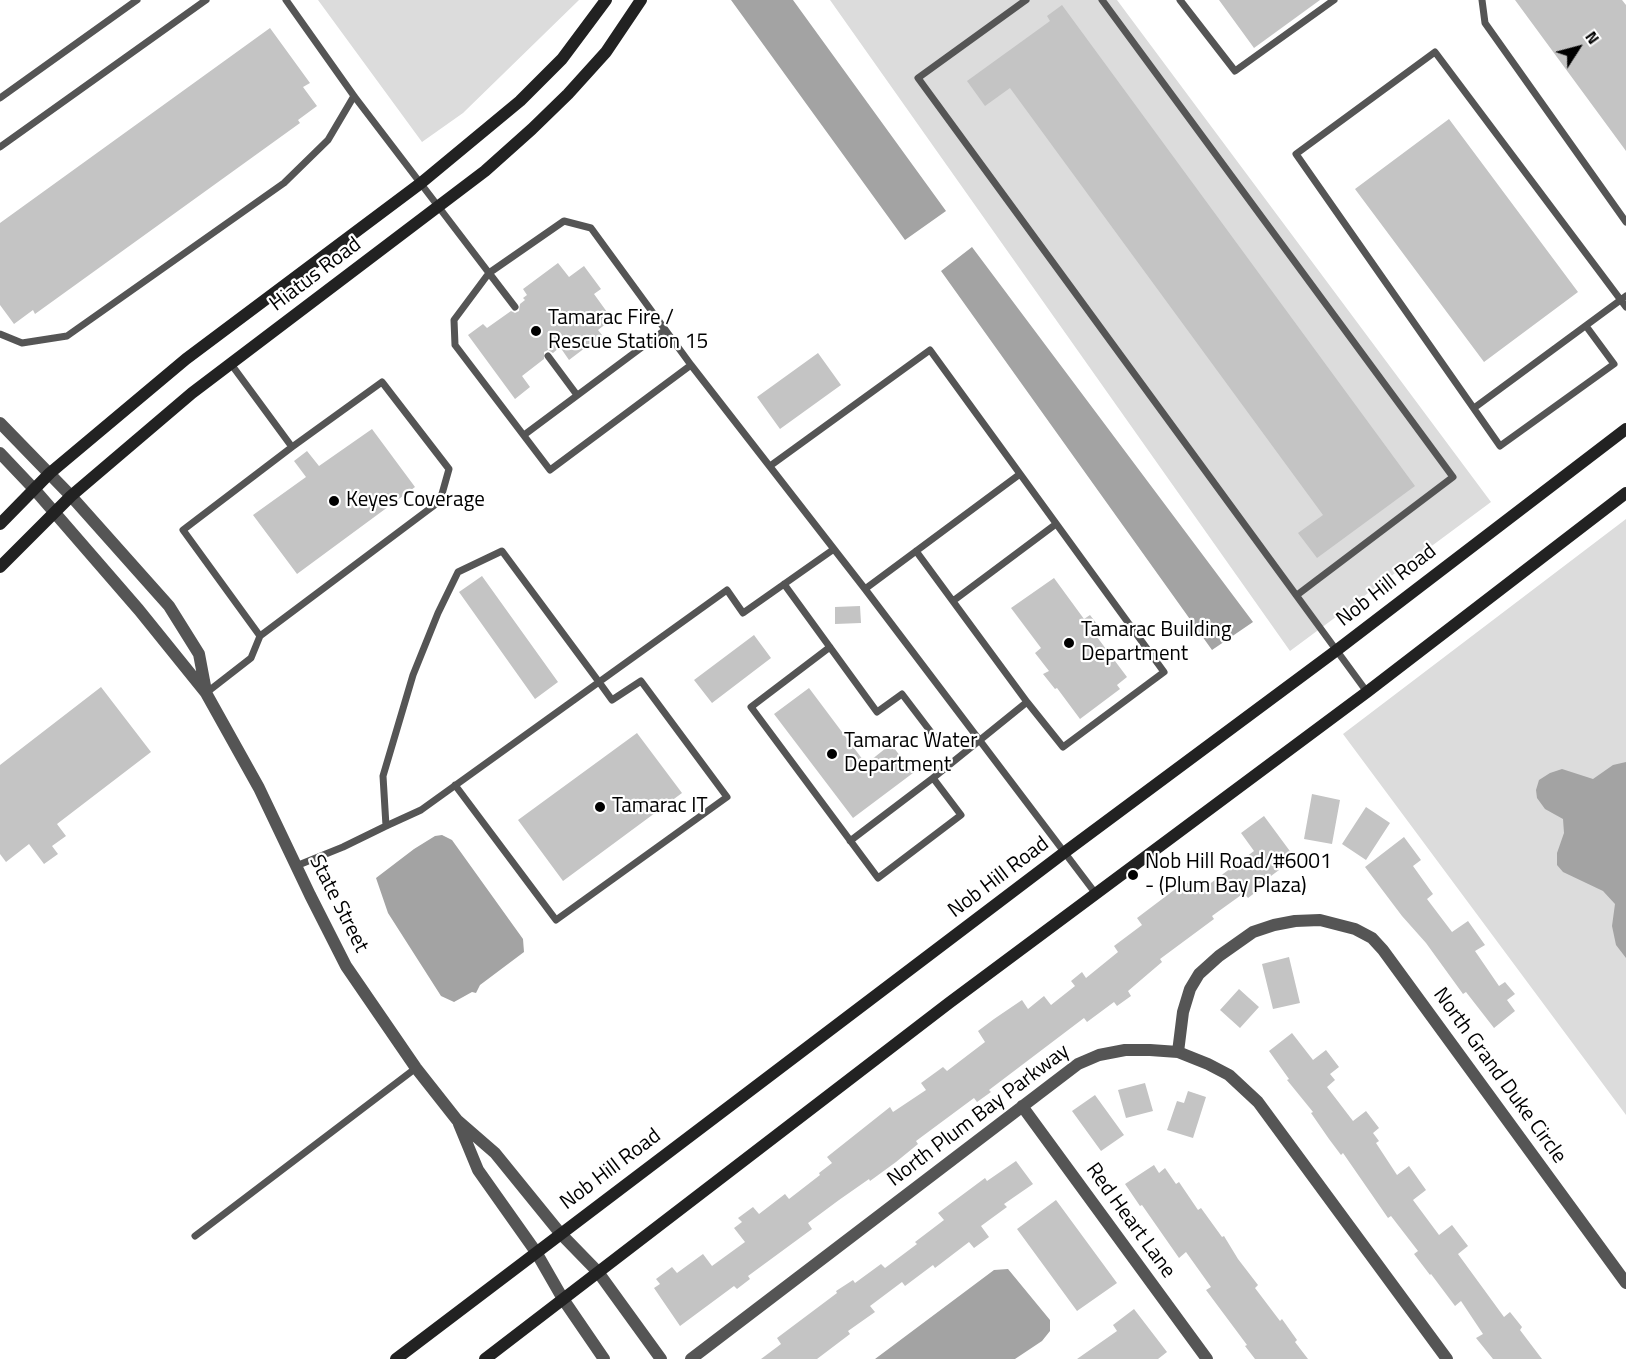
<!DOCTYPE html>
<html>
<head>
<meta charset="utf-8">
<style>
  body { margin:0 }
  #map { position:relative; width:1626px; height:1359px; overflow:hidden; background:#fff; font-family:"Titillium Web",sans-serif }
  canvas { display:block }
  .north { position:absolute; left:1548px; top:18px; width:60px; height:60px; -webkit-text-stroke:4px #fff; paint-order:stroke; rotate:54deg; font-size:16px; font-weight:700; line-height:24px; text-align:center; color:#000 }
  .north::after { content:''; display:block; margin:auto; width:21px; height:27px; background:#000; clip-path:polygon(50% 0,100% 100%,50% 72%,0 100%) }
</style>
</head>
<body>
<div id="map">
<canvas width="1626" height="1359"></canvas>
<div class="north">N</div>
</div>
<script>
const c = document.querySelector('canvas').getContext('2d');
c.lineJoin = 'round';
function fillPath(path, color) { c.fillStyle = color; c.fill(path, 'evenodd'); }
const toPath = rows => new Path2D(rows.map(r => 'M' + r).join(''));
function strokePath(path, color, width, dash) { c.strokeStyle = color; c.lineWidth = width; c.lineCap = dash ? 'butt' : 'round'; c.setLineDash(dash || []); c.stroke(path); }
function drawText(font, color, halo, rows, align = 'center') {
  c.font = font + ' "Titillium Web",sans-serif'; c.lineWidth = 4.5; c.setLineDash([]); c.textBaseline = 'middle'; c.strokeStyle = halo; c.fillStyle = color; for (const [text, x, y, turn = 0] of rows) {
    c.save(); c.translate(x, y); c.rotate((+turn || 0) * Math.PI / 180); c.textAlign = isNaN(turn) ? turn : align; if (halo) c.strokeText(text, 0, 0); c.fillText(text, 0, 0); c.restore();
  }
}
fillPath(toPath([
  [318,0,579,0,463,113,422,142],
  [830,0,1117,0,1491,502,1290,651],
  [1626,519,1626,1115,1343,734]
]), '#dcdcdc');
fillPath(toPath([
  [731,0,793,0,946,211,905,240],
  [972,247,1253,622,1212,650,941,271],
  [1626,762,1626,958,1616,945,1612,926,1615,904,1603,891,1563,872,1557,865,1557,853,1564,833,1563,819,1545,809,1537,798,1536,790,1539,780,1550,773,1562,769,1593,779,1613,765],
  [442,835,452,840,523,939,524,952,480,985,476,993,472,992,454,1002,441,996,388,913,376,878,414,849,435,836],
  [1008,1269,1050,1320,1050,1331,1042,1341,1015,1359,875,1359,994,1270]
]), '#a3a3a3');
fillPath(toPath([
  [1219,0,1320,0,1254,48],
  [1515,0,1622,0,1626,5,1626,151],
  [1062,5,1415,486,1317,558,1298,533,1323,515,1010,88,985,106,967,81,1050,21,1047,16],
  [270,28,310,83,303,87,317,106,298,120,300,123,35,314,33,310,14,324,0,305,0,223],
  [1449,119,1578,292,1484,362,1355,189],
  [558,263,569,277,584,266,601,289,594,294,612,319,598,330,602,335,569,360,560,347,553,353,548,350,544,352,544,359,522,376,530,387,515,399,468,335,483,324,487,328,511,311,515,313,519,311,520,304,525,300,523,298,527,295,523,289],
  [818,353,841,385,780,429,757,397],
  [372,429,415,487,297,574,253,515,306,477,294,461,307,451,319,466],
  [482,576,558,682,535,699,459,592],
  [1054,578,1084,619,1090,615,1103,632,1097,637,1127,677,1117,685,1120,689,1080,719,1057,688,1055,689,1043,674,1049,671,1035,653,1041,648,1011,608],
  [860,606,861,623,835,624,835,607],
  [754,635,771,658,712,703,694,680],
  [101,687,151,752,57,824,66,836,52,846,58,854,44,864,29,844,6,862,0,854,0,765],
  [809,688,866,764,891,744,913,773,853,818,774,714],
  [637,733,682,793,563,881,518,820],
  [1312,794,1340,800,1332,844,1304,839],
  [1366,807,1390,823,1366,860,1342,844],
  [1264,816,1295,858,1267,879,1269,882,1248,898,1244,893,1212,916,1214,919,1160,959,1162,962,1128,991,1131,996,1117,1006,1114,1002,1087,1022,1084,1018,989,1090,991,1092,977,1102,974,1098,916,1141,918,1144,896,1162,870,1181,869,1179,839,1200,808,1223,812,1229,748,1276,750,1279,737,1289,734,1286,680,1326,654,1288,660,1284,656,1279,672,1267,677,1273,703,1254,712,1266,745,1242,734,1228,742,1222,738,1218,753,1207,759,1214,785,1194,789,1199,820,1175,819,1173,832,1163,827,1157,890,1107,893,1112,926,1090,921,1083,943,1067,947,1071,985,1042,978,1031,994,1019,1022,1000,1028,1009,1044,996,1051,1005,1075,986,1071,981,1082,972,1086,978,1118,952,1114,946,1142,925,1137,918,1186,881,1196,894,1254,851,1241,833],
  [1404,837,1421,860,1413,866,1433,894,1427,899,1452,932,1468,921,1485,945,1475,951,1499,986,1505,982,1515,994,1507,1000,1515,1011,1494,1028,1466,992,1463,994,1426,943,1402,916,1365,867],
  [1289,957,1300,1003,1273,1009,1262,964],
  [1239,989,1259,1007,1240,1028,1220,1010],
  [1292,1033,1313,1060,1326,1050,1339,1067,1330,1074,1335,1080,1327,1087,1353,1121,1366,1111,1379,1128,1373,1133,1379,1141,1376,1143,1397,1175,1409,1166,1426,1190,1413,1200,1439,1235,1452,1225,1468,1246,1458,1254,1504,1317,1510,1312,1522,1327,1520,1330,1542,1359,1493,1359,1476,1338,1483,1334,1461,1301,1455,1306,1431,1274,1430,1275,1414,1254,1418,1251,1391,1216,1388,1218,1343,1153,1341,1155,1329,1139,1311,1113,1313,1112,1287,1080,1289,1079,1269,1051],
  [1145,1083,1153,1111,1126,1118,1118,1090],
  [1188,1091,1206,1097,1193,1138,1167,1130,1177,1101,1184,1103],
  [1095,1095,1124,1135,1101,1151,1072,1111],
  [1016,1161,1033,1184,1004,1204,1007,1207,981,1226,989,1237,974,1248,969,1242,935,1268,933,1265,905,1286,902,1282,870,1306,875,1312,848,1331,850,1334,817,1359,761,1359,781,1344,777,1338,837,1293,836,1291,853,1280,855,1283,881,1264,885,1268,917,1244,915,1242,944,1220,938,1213,985,1178,987,1181],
  [1154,1165,1159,1173,1165,1168,1176,1184,1179,1182,1198,1210,1201,1208,1222,1237,1224,1236,1238,1259,1258,1285,1255,1288,1280,1321,1282,1319,1297,1340,1295,1342,1308,1359,1255,1359,1245,1346,1247,1345,1206,1290,1211,1287,1186,1252,1179,1258,1142,1205,1140,1206,1125,1184],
  [1056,1200,1117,1283,1077,1311,1017,1229],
  [1134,1309,1167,1352,1158,1359,1077,1359,1117,1331,1113,1325]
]), '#c4c4c4');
strokePath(toPath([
  [286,0,354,96,489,273,564,221,591,228,691,365,865,589,1096,894],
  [1026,0,918,78,1367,692],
  [1102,0,1453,477,1297,595],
  [1180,0,1235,71,1334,0],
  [1482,0,1485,23,1626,222],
  [0,98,137,0],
  [0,147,206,0],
  [515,307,489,273,454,320,455,345,550,470,691,365],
  [1586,326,1614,364,1500,446,1296,154,1435,52,1626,307],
  [0,334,22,343,67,336,284,183,328,140,354,96],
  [548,356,577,395],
  [1474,408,1626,296],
  [524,435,665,330],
  [770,466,930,350,1164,672,1063,747,1027,702,933,778,961,815,878,878,751,707,830,647],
  [916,551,1027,702],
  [784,584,877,712,902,694,937,740],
  [865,589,1020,474],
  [953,601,1056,524],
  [260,636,183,530,292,447],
  [206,693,251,658,260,636,440,501,449,469,382,382,292,447,231,364],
  [455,785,556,920,727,797,641,681,612,700,599,682,727,590,743,613,834,549],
  [850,841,933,778],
  [296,866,343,847,386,826,421,810,599,682,502,551,458,572,438,613,413,675,383,776,386,826],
  [195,1236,416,1068]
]), '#555', 7);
strokePath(toPath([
  [0,423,71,496,169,606,199,654,206,691],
  [0,453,35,490,139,610,206,693,259,788,310,895,346,966,416,1068,457,1120,495,1153,560,1233,598,1272,661,1359],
  [1178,1052,1183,1012,1190,989,1199,974,1219,956,1253,932,1274,925,1295,921,1320,920,1355,929,1372,938,1383,950,1626,1283],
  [1022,1106,1207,1359],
  [459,1124,478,1170,536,1252,563,1299,604,1359],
  [691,1359,1078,1064,1099,1055,1125,1050,1150,1050,1178,1052,1208,1064,1229,1075,1258,1102,1447,1359]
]), '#555', 12);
strokePath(toPath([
  [0,524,50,473,186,359,421,183,520,101,562,59,606,0],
  [0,567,71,496,192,393,485,171,532,129,568,94,606,52,641,0],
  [396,1359,1065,852,1337,650,1626,429],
  [485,1359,949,1003,1367,692,1626,493]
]), '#222', 12);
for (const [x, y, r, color] of [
  [536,331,6,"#000"],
  [334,501,6,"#000"],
  [1069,643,6,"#000"],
  [832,754,6,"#000"],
  [600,807,6,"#000"],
  [1133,875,6,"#000"]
]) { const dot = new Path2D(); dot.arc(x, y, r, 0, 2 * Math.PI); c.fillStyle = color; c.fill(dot); strokePath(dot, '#fff', 2); }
drawText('21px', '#000', '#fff', [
  ["Hiatus Road",316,275,-37],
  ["Nob Hill Road",1387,586,-38],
  ["Nob Hill Road",999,878,-37],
  ["State Street",338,904,63],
  ["North Grand Duke Circle",1499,1076,54],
  ["North Plum Bay Parkway",979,1116,-37],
  ["Nob Hill Road",611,1170,-37],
  ["Red Heart Lane",1130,1221,54]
]);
drawText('21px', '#000', '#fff', [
  ["Tamarac Fire /",548,319],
  ["Rescue Station 15",548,343],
  ["Keyes Coverage",346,501],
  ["Tamarac Building",1081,631],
  ["Department",1081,655],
  ["Tamarac Water",844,742],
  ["Department",844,766],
  ["Tamarac IT",612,807],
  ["Nob Hill Road/#6001",1145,863],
  ["- (Plum Bay Plaza)",1145,887]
], 'left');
</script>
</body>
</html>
